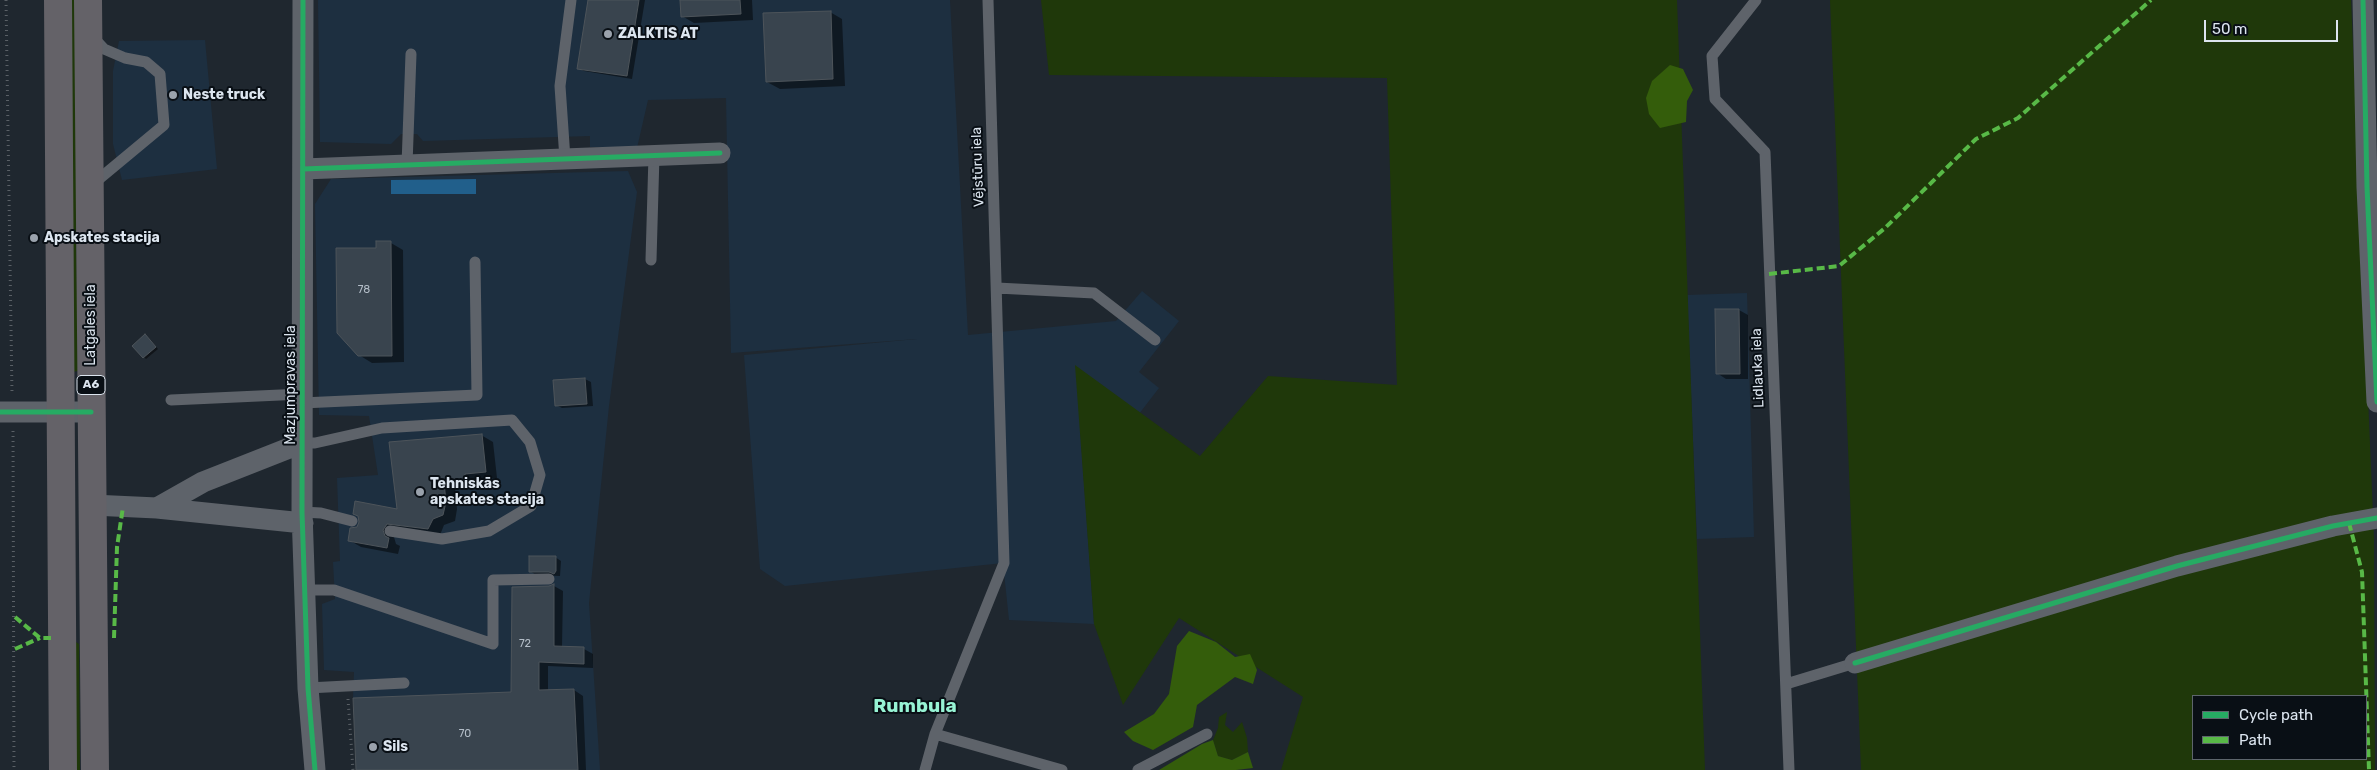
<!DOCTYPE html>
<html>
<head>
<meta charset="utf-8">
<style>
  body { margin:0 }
  #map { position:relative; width:2377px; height:770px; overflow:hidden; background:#1f272f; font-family:Rubik,sans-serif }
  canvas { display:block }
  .legend { position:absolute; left:2192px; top:695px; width:175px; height:65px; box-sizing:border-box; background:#090f15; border:1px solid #5d656c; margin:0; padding:6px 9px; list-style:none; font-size:15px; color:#dce5ef }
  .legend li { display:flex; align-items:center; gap:10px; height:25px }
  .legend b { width:25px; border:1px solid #5d656c }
  .scale { position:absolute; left:2204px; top:20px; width:134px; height:22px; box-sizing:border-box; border:2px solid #dce5ef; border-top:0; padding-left:6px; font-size:15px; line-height:18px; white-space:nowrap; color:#dce5ef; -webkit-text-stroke:4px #090f15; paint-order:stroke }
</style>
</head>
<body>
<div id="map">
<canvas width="2377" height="770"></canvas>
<ul class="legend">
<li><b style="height:6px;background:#26ab63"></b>Cycle path</li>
<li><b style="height:6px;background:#58b947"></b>Path</li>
</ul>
<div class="scale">50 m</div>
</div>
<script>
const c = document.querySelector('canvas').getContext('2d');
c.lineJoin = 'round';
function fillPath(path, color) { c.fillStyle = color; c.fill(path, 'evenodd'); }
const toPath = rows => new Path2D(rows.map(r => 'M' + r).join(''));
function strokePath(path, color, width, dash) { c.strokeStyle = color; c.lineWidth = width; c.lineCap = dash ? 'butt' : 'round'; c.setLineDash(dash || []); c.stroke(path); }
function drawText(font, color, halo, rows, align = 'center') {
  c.font = font + ' Rubik,sans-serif'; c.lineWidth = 4; c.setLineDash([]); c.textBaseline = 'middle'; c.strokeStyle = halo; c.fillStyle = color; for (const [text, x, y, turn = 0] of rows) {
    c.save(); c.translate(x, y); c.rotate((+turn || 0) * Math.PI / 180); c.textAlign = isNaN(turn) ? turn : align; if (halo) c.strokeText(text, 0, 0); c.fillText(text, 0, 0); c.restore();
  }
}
fillPath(toPath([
  [318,0,950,0,968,335,1116,321,1142,291,1179,321,1139,372,1159,388,1132,423,1080,425,1094,624,1009,620,1003,563,785,586,760,569,744,355,917,339,731,353,726,98,648,100,637,148,590,147,590,136,423,141,417,134,401,134,391,144,320,142],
  [205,40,217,169,122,180,113,144,113,71,119,41],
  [628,171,637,192,609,406,589,603,600,770,356,770,353,698,354,672,324,670,322,604,335,599,333,562,340,561,337,478,378,475,369,416,319,415,315,204,331,179],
  [1747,293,1754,537,1697,539,1687,295]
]), '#1d2f40');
fillPath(toPath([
  [64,0,76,0,76,219,78,371,72,372],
  [1041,0,1677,0,1705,770,1281,770,1303,697,1179,618,1123,705,1094,624,1075,365,1200,456,1268,376,1397,385,1387,78,1049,75],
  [1830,0,2351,0,2374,538,2375,770,1861,770],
  [2193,696,2366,696,2366,759,2193,759],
  [76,642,79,644,80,770,74,770,73,645],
  [1227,712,1225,725,1233,732,1242,722,1247,738,1248,752,1232,760,1218,756,1213,740,1218,728,1219,717]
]), '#1f380a');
fillPath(toPath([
  [1670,65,1683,69,1693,90,1687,101,1686,122,1660,128,1649,114,1646,98,1652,81],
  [1189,631,1216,642,1235,657,1250,654,1257,670,1253,684,1235,677,1197,705,1193,727,1153,750,1133,741,1124,732,1154,714,1169,694,1177,646],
  [1213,740,1218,756,1232,760,1248,752,1253,768,1236,770,1159,770,1202,744]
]), '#345d0b');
fillPath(toPath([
  [476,179,476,194,391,194,391,180]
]), '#215f8b');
fillPath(toPath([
  [589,0,645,0,632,79,584,71,578,68],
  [681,0,752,0,753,20,694,23,682,16],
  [830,12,842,19,845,86,780,89,767,82],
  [391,243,403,250,404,362,372,363,359,355,377,249],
  [1739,310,1748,315,1748,379,1726,379,1717,373],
  [147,337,158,349,146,359,144,357],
  [585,379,591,382,593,406,562,408,556,405],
  [481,435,493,442,497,478,476,480,476,486,455,488,457,509,455,521,444,525,440,535,399,530,394,537,396,544,400,546,398,554,361,547,349,540,399,510],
  [555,557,561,561,560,576,536,575,530,571],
  [554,586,563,591,562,647,584,649,593,654,593,668,548,666,548,691,574,690,583,696,586,770,357,770,513,693]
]), '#0007');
const building = toPath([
  [588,0,639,0,627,76,577,69,588,0],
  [680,0,740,0,741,14,681,17,680,0],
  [831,11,833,79,766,82,763,13,831,11],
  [376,241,391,241,392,356,358,356,337,333,336,248,376,248,376,241],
  [1715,309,1739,309,1740,374,1716,374,1715,309],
  [145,334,156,347,143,358,132,346,145,334],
  [585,378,587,404,555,406,553,380,585,378],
  [482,434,486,472,465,474,465,480,444,482,446,502,443,515,433,519,428,529,387,524,383,530,385,536,389,538,387,548,348,541,350,528,357,527,359,522,358,516,353,514,355,501,397,509,389,442,482,434],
  [529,556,556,556,556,571,554,574,549,572,529,572,529,556],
  [554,584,554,646,584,647,584,664,539,662,539,690,574,689,578,770,356,770,353,698,511,692,512,587,549,586,554,584]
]);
fillPath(building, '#39444e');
strokePath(building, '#4d545a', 1);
strokePath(toPath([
  [6,0,12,394],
  [13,431,14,770],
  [348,699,353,770]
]), '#5a6066', 3, [1, 4]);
strokePath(toPath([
  [1756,0,1712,56,1715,99,1765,152,1789,770],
  [92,36,104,49,125,58,146,62,160,74,164,125,93,184],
  [565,159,560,86,571,0],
  [407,165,411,54],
  [651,260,654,155],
  [997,288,1094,293,1155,340],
  [171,400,302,394],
  [302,403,477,395,475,262],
  [302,443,315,443,382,428,512,420,530,442,540,475,531,506,489,531,442,539,390,531],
  [302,512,321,513,352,521],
  [305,590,334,590,493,644,493,580,549,579],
  [1786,684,1855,663],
  [308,688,404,683],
  [935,734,1062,770],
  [925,770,935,734,1004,563,988,0],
  [1138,770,1207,734]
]), '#5e636a', 11);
strokePath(toPath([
  [303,0,302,512,308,688,315,770],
  [2363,0,2367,187,2377,402],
  [303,169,720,153],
  [0,412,91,412],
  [302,443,203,482,157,508,303,523],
  [92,505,157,508],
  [1855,663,2177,566,2333,526,2377,518]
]), '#5e636a', 21);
strokePath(toPath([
  [58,0,63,770],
  [88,0,95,770]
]), '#646268', 28);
strokePath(toPath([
  [1769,274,1839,266,1885,228,1976,139,2018,118,2151,0],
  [2349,523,2362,572,2369,770],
  [15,617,40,638,51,638],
  [114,638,117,547,123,507],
  [15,649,40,638]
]), '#58b947', 4, [8, 4]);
strokePath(toPath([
  [303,0,302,512,308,688,315,770],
  [2363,0,2367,187,2377,402],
  [303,169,720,153],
  [0,412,91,412],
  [1855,663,2177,566,2333,526,2377,518]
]), '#26ab63', 5);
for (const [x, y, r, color] of [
  [608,34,5,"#9aa2ac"],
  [173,95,5,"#9aa2ac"],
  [34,238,5,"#9aa2ac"],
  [420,492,5,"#9aa2ac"],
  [373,747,5,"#9aa2ac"]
]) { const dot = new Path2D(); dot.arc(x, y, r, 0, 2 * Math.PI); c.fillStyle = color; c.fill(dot); strokePath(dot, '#090f15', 2); }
drawText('11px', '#b3bdc7', null, [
  ["78",364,290],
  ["72",525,644],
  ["70",465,734]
]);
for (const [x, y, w] of [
  [91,385,28]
]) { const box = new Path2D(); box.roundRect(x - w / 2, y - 9.5, w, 19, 4); c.fillStyle = '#090f15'; c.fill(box); strokePath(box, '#dce5ef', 1); }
drawText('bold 12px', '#dce5ef', null, [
  ["A6",91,385]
]);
drawText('bold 14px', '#dce5ef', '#090f15', [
  ["ZALKTIS AT",618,34],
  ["Neste truck",183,95],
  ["Apskates stacija",44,238],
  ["Tehniskās",430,484],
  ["apskates stacija",430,500],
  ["Sils",383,747]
], 'left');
drawText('14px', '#dce5ef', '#090f15', [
  ["Vējstūru iela",978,167,-92],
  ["Latgales iela",91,325,-90],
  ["Lidlauka iela",1758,368,-92],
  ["Mazjumpravas iela",291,385,-90]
]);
drawText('bold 19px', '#97f3d4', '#090f15', [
  ["Rumbula",915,707]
]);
</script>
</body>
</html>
